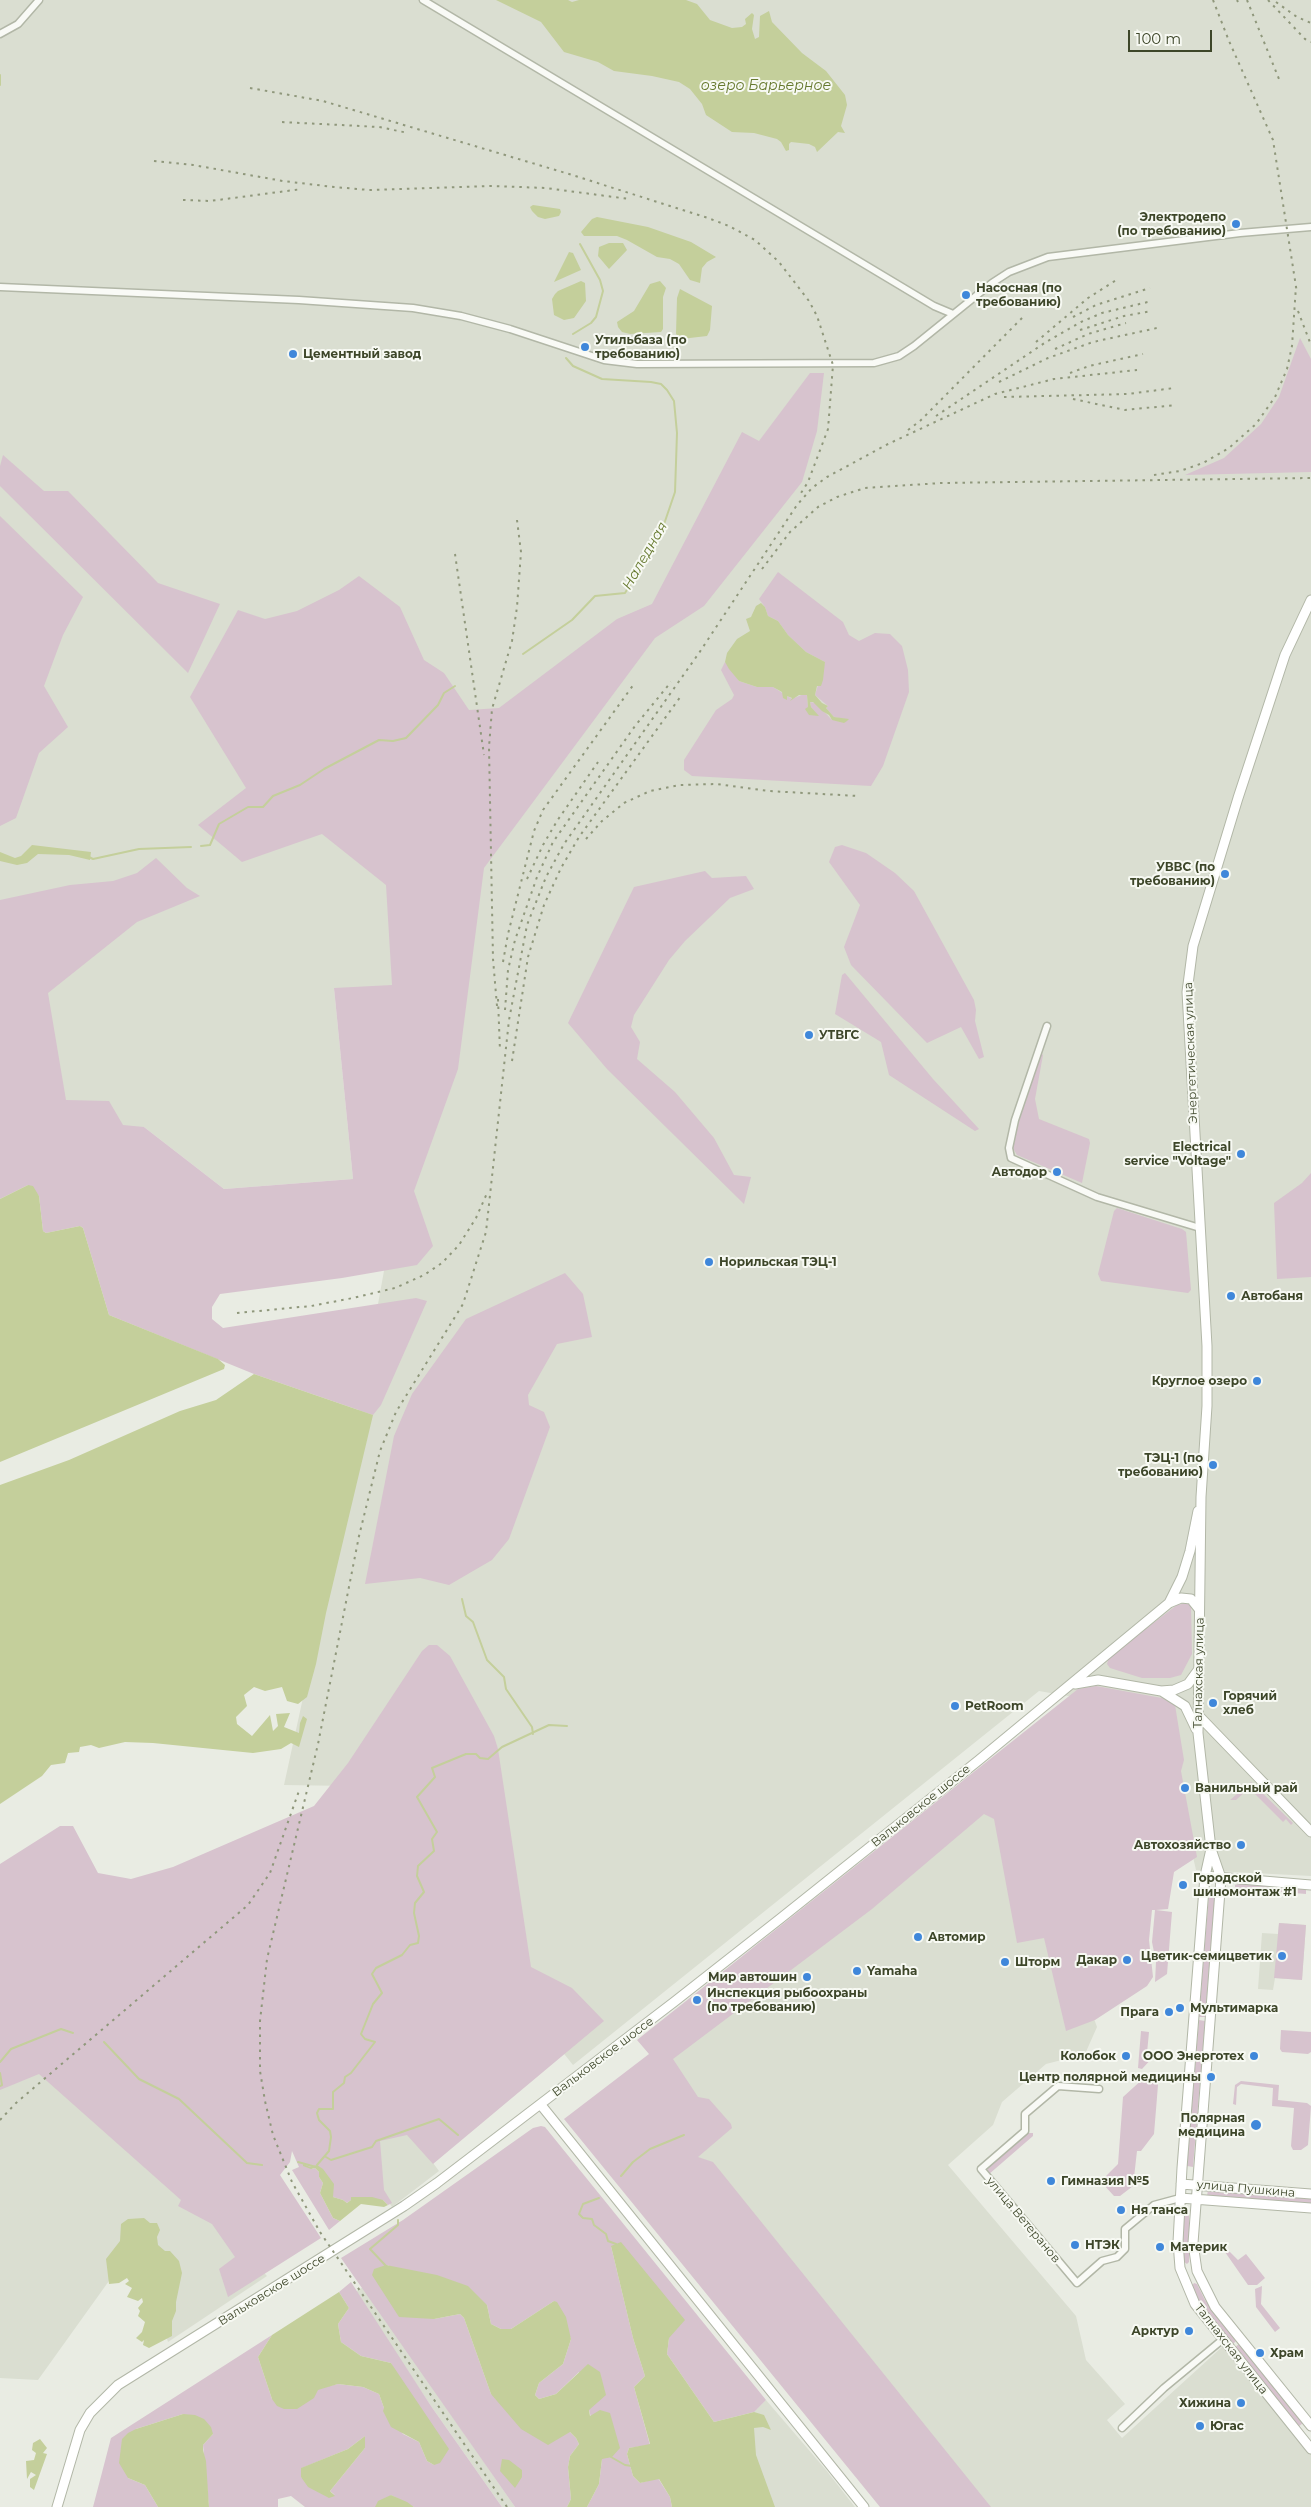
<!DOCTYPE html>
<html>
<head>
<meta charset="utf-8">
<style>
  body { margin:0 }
  #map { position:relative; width:1311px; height:2507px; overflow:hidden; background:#e9ece3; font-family:Montserrat,sans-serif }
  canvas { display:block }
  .scale { position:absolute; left:1128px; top:30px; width:84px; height:22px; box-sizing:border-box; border:2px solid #3d4629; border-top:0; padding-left:6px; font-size:15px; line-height:18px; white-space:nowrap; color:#3d4629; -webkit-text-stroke:4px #f7f9f3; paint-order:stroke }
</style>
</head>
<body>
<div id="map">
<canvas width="1311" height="2507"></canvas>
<div class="scale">100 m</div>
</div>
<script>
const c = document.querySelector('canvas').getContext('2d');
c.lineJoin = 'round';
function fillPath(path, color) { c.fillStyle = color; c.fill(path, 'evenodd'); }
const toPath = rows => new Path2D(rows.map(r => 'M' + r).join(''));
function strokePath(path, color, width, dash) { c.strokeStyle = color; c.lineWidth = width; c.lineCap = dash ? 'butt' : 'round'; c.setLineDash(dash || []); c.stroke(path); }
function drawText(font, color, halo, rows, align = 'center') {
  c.font = font + ' Montserrat,sans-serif'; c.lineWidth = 4; c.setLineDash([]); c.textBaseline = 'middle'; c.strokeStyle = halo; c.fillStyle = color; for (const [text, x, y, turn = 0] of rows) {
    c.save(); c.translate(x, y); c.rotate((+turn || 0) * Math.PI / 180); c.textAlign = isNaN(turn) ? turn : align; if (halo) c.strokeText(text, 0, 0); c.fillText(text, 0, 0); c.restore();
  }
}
fillPath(toPath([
  [0,0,1311,0,1311,1876,1196,1870,1160,1712,1039,1691,573,2065,350,1786,284,1785,326,1592,393,1221,334,988,353,1179,224,1189,144,1127,84,1151,0,1100],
  [991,1797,1061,1929,1097,2027,1085,2054,1046,2064,1002,2102,993,2125,948,2165,1076,2316,1086,2360,1125,2404,1107,2420,1122,2438,1222,2347,1311,2453,1311,2507,979,2507,691,2166,660,2060],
  [1279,1923,1306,1925,1302,1980,1275,1978,1273,1990,1258,1989,1262,1933,1278,1934],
  [45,2066,178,2183,267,2276,168,2342,139,2239,38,2380,0,2378,0,2080],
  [410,2132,439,2171,392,2207,382,2192,374,2133],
  [363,2287,515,2507,502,2507,431,2406,355,2292],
  [766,2400,826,2470,855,2507,740,2507,744,2421]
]), '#daded1');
fillPath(toPath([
  [1300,338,1311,359,1311,472,1185,475,1224,458,1261,424,1279,397],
  [810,373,824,373,817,431,802,482,704,606,655,638,484,868,458,1069,414,1191,433,1246,417,1265,342,1278,220,1294,212,1307,212,1319,223,1328,416,1298,427,1301,381,1405,373,1415,254,1374,109,1315,83,1228,80,1226,46,1233,43,1231,39,1196,28,1185,0,1199,0,900,70,885,113,881,137,873,156,858,187,888,200,896,137,922,48,993,66,1100,109,1101,123,1125,144,1127,224,1189,353,1179,334,988,392,985,386,885,322,834,242,862,198,825,246,788,190,697,238,610,265,619,297,611,339,590,359,576,400,607,424,660,444,673,469,710,499,708,617,619,652,604,742,432,759,441],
  [3,455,44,491,68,491,158,583,220,604,188,673,0,486,0,466],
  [0,516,83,597,63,635,44,686,68,727,39,753,16,818,0,826],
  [778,572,843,622,849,635,859,641,875,633,890,634,902,646,908,670,909,692,883,766,871,786,692,776,684,770,684,760,716,710,732,699,734,695,721,670,725,662,739,681,757,687,773,687,792,699,804,694,807,695,808,707,817,714,811,707,810,702,816,703,832,720,844,719,834,717,826,708,828,706,815,695,825,662,806,652,788,635,778,621,768,616,765,607,759,599],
  [842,845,866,853,895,873,914,891,974,1000,976,1010,975,1021,984,1057,979,1059,961,1027,927,1043,851,965,844,947,860,905,829,862,835,847],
  [705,871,712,878,746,876,754,889,730,898,685,941,669,960,634,1015,631,1027,640,1042,637,1059,675,1092,714,1138,734,1175,751,1177,744,1204,607,1069,568,1023,634,887],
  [845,973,933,1079,979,1129,975,1131,889,1075,881,1042,835,1014,842,975],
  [1040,1052,1043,1055,1035,1099,1039,1119,1089,1139,1090,1143,1082,1183,1017,1155,1013,1148,1012,1140],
  [1311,1173,1311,1277,1277,1279,1274,1203,1302,1183],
  [1117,1208,1182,1229,1186,1232,1191,1290,1188,1293,1101,1281,1098,1274,1114,1211],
  [565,1273,583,1294,592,1337,557,1344,528,1395,529,1405,544,1412,550,1427,509,1539,492,1560,449,1585,420,1578,365,1584,394,1436,412,1394,466,1319],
  [1187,1603,1191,1605,1192,1654,1181,1675,1170,1678,1142,1678,1110,1668,1107,1664,1109,1657,1177,1605],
  [429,1645,437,1645,450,1656,494,1736,498,1749,531,1967,572,1988,604,2021,433,2164,407,2135,380,2141,384,2190,392,2203,388,2205,383,2200,351,2200,347,2203,343,2200,333,2197,317,2165,311,2169,315,2168,319,2172,319,2177,323,2183,320,2193,333,2218,340,2221,329,2230,292,2170,299,2167,292,2151,290,2162,280,2175,321,2238,228,2297,219,2269,235,2257,212,2224,178,2206,181,2200,39,2074,0,2090,0,1864,60,1826,73,1826,98,1873,131,1879,173,1867,314,1806,348,1763,422,1651],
  [1096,1686,1162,1698,1175,1705,1184,1760,1181,1771,1197,1857,1174,1872,1168,1909,1156,1910,1172,1912,1167,1974,1155,1982,1156,1962,1152,1942,1155,1910,1152,1910,1149,1940,1153,1977,1147,1986,1095,2020,1066,2031,1044,1938,1017,1943,994,1819,984,1814,872,1909,673,2059,698,2097,709,2099,731,2124,732,2128,698,2157,713,2162,991,2507,880,2507,564,2119,649,2054,637,2040,1078,1689],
  [1251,1782,1293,1823,1291,1825,1286,1819,1283,1822,1249,1788,1236,1800,1230,1800],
  [1240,1884,1306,1889,1306,1894,1235,1888,1235,1885],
  [1209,1894,1215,1894,1205,2017,1199,2017],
  [1279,1923,1306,1925,1302,1980,1274,1978],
  [1199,2020,1205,2021,1193,2167,1187,2166],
  [1281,2030,1311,2032,1311,2052,1308,2054,1282,2052,1280,2049],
  [1141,2031,1149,2032,1147,2053,1154,2056,1142,2069,1138,2068],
  [1145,2077,1155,2079,1158,2085,1154,2134,1141,2151,1137,2151,1133,2186,1120,2196,1114,2196,1103,2184,1103,2179,1118,2164,1123,2097],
  [1241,2081,1279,2085,1278,2100,1307,2103,1311,2106,1308,2145,1301,2150,1293,2150,1291,2146,1294,2108,1272,2106,1273,2088,1241,2084,1237,2087,1236,2105,1233,2104,1235,2085],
  [541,2126,545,2127,766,2400,754,2412,714,2422,667,2354,669,2338,611,2246,633,2338,645,2376,634,2387,650,2445,629,2448,627,2454,633,2476,640,2483,658,2478,670,2497,672,2507,587,2507,599,2484,602,2459,579,2372,556,2394,539,2399,535,2395,539,2383,563,2364,571,2339,554,2301,511,2329,501,2329,491,2324,487,2305,387,2265,434,2319,460,2314,464,2318,491,2394,570,2432,576,2438,579,2444,570,2456,568,2467,571,2499,567,2507,515,2507,341,2258,403,2220,533,2128],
  [1028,2133,1033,2133,1033,2136,988,2175,986,2172,989,2167],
  [1208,2190,1311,2198,1311,2204,1207,2196],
  [1183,2214,1189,2215,1189,2262,1187,2264,1183,2261],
  [1226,2250,1228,2250,1238,2260,1246,2254,1265,2278,1257,2285,1248,2285,1225,2252],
  [351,2282,431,2406,502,2507,414,2507,391,2495,376,2507,305,2507,291,2496,278,2499,278,2507,209,2507,203,2445,213,2434,183,2414,136,2429,128,2478,145,2485,158,2507,93,2507,111,2438,272,2335,258,2357,272,2399,338,2384,363,2387,379,2394,384,2408,403,2434,419,2442,427,2461,434,2465,391,2363,361,2356,341,2342,338,2324,349,2308,339,2292],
  [365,2436,365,2448,330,2491,335,2495,301,2477,302,2468,348,2449],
  [1194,2283,1197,2284,1205,2300,1236,2341,1232,2345,1197,2299,1192,2286],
  [1262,2286,1261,2304,1280,2328,1275,2332,1256,2307,1255,2289],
  [1239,2344,1303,2423,1298,2427,1234,2348]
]), '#d7c3ce');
fillPath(toPath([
  [496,0,568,0,572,2,579,0,686,0,697,4,710,20,732,28,742,27,746,24,745,19,752,13,754,15,752,29,755,39,759,37,760,16,769,11,772,22,802,53,826,71,845,95,847,105,841,126,845,133,838,132,817,152,815,147,809,144,791,142,789,144,789,150,786,151,781,142,777,139,754,133,732,132,706,115,702,104,690,89,679,82,652,76,614,71,598,62,564,52,541,22],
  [533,205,560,209,561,212,559,216,545,219,538,217,532,211,530,207],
  [597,217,648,227,691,242,716,257,707,262,702,268,700,283,690,280,679,264,670,259,657,257,627,240,617,236,584,236,581,232,592,219],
  [609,243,623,243,627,250,609,269,598,256,599,247],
  [569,252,573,253,581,270,554,282],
  [581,281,585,283,586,301,574,318,564,320,554,315,552,299,555,294,558,291],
  [660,281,666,288,663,297,663,329,661,332,630,334,622,332,618,327,617,322,634,311,650,284],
  [680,289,712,306,710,330,707,336,681,339,676,334,677,298],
  [761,603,765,607,768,616,778,621,788,635,806,652,825,662,823,680,821,686,817,686,815,695,822,703,828,706,826,708,834,717,849,719,847,721,844,723,832,720,829,715,822,711,813,702,810,702,811,707,819,716,809,715,805,709,808,707,807,695,799,695,790,701,792,698,787,696,787,700,783,698,782,692,773,687,757,687,739,681,729,669,725,662,727,653,737,639,750,631,746,619,751,617,756,606],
  [32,845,91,852,90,860,69,855,38,854,27,863,17,865,0,861,0,852,15,858,21,856],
  [28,1185,33,1186,39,1196,43,1231,46,1233,80,1226,83,1228,109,1315,218,1359,225,1365,224,1369,0,1462,0,1199],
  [254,1374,373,1415,326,1613,316,1664,307,1697,298,1704,287,1701,282,1687,265,1691,254,1687,244,1695,247,1706,236,1717,237,1724,252,1736,270,1715,273,1731,278,1726,276,1714,290,1713,284,1727,299,1733,300,1723,303,1716,307,1719,299,1747,291,1743,281,1749,253,1753,153,1743,125,1742,99,1748,91,1745,80,1747,79,1752,68,1753,65,1763,51,1765,42,1776,0,1804,0,1485,69,1460,180,1411,216,1400],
  [303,2164,310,2167,317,2165,323,2169,334,2184,333,2197,343,2200,347,2203,351,2200,351,2197,372,2197,383,2200,388,2205,384,2207,361,2204,340,2221,333,2218,320,2193,323,2183,319,2177,319,2172,315,2168,311,2169,303,2166],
  [144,2218,150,2223,157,2223,160,2230,157,2237,158,2245,165,2251,170,2251,179,2261,182,2273,176,2302,176,2311,172,2321,172,2336,149,2348,143,2345,144,2340,142,2342,136,2338,142,2332,145,2322,138,2316,140,2311,138,2308,143,2302,142,2298,138,2301,127,2297,132,2288,125,2284,129,2281,127,2278,119,2283,109,2284,106,2259,120,2241,121,2224,128,2219],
  [621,2242,685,2320,669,2338,667,2354,714,2422,754,2412,764,2415,771,2430,763,2427,754,2428,756,2455,775,2507,672,2507,670,2497,659,2479,640,2483,633,2476,627,2454,629,2448,650,2444,634,2387,645,2376,633,2338,611,2246],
  [386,2265,437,2275,468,2286,487,2305,491,2324,501,2329,511,2329,554,2301,557,2302,566,2317,571,2339,563,2364,539,2383,535,2395,539,2399,556,2394,588,2364,600,2372,606,2395,589,2410,590,2416,600,2410,610,2413,620,2448,612,2457,602,2459,599,2484,587,2507,567,2507,571,2499,568,2467,570,2456,579,2444,576,2438,570,2432,548,2445,521,2429,491,2394,464,2318,460,2314,434,2319,399,2317,372,2275,374,2269],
  [339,2292,349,2308,338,2324,341,2342,361,2356,391,2363,449,2449,440,2463,434,2465,427,2461,419,2442,391,2427,383,2411,384,2408,379,2394,363,2387,338,2384,318,2390,314,2398,297,2409,284,2409,277,2406,272,2399,258,2357,272,2335],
  [183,2414,195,2415,204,2419,211,2427,213,2434,203,2445,203,2450,206,2461,209,2507,158,2507,145,2485,128,2478,119,2463,122,2439,128,2433,136,2429],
  [365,2436,365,2448,330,2491,335,2496,329,2498,308,2487,301,2477,301,2468,348,2449],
  [40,2439,47,2448,43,2453,47,2454,34,2490,30,2487,30,2479,36,2475,31,2472,27,2479,26,2461,34,2460,36,2453,32,2450,33,2443],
  [502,2459,509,2460,522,2470,522,2477,515,2488,500,2471],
  [391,2495,407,2502,414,2507,375,2507,378,2501]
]), '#c4cf9b');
strokePath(toPath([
  [0,75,0,85],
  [573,334,591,323,596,317,603,291,600,280,580,244],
  [523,654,572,620,595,596,625,593,661,533,675,492,677,433,674,401,667,390,661,384,651,382,602,379,573,366,566,358],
  [201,846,210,845,219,824,248,807,263,807,273,796,300,785,324,769,379,740,393,741,406,738,438,705,444,693,455,686],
  [89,857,93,859,139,849,191,847],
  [462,1599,466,1616,473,1622,487,1660,504,1677,506,1689,532,1727,533,1734],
  [104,2042,139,2079,179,2099,247,2163,262,2165],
  [0,2062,11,2049,61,2029,73,2033],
  [0,2073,2,2085,0,2086],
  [326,2157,331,2160,372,2147,376,2141,439,2119,458,2135],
  [298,2162,316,2167],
  [317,2165,329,2151,331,2137,330,2131,319,2120,317,2113,319,2109,333,2109,333,2092,344,2083,345,2077,351,2073,375,2042,365,2039,361,2034,373,2004,382,1993,372,1974,376,1968,402,1955,410,1945,418,1943,419,1936,414,1913,415,1903,424,1892,417,1876,418,1866,434,1851,432,1839,437,1832,417,1797,435,1777,432,1768,466,1754,476,1754,480,1758,488,1759,502,1747,549,1725,567,1726],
  [621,2176,633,2162,650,2149,684,2135],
  [599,2198,583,2204,579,2214,583,2218,592,2219,594,2225,606,2234,608,2241,616,2244],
  [387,2267,370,2249,398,2225,398,2220],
  [611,2457,625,2465,632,2466]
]), '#c4cf9b', 2);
const street = toPath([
  [423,0,934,306,953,314],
  [0,34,18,24,39,0],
  [0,287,299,300,413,308,461,316,510,329,604,360,637,364,874,363,899,356,914,346,992,283,1009,272,1048,257,1240,233,1311,227],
  [1047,1026,1015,1120,1009,1148,1011,1158,1097,1197,1200,1228],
  [1099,2089,1058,2086,1025,2114,1025,2131,981,2169,1077,2283,1102,2261,1117,2257,1125,2249,1125,2229,1154,2205,1180,2198],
  [1122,2428,1164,2388,1222,2340]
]);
const secondary = toPath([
  [1311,600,1285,655,1238,798,1193,946,1187,992,1207,1346,1207,1406,1201,1497,1198,1733,1211,1849,1221,1878,1193,2243,1197,2271,1215,2307,1311,2426],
  [1169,1603,1182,1577,1190,1551,1198,1511],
  [1075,1684,1098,1680,1161,1691,1174,1690,1188,1684,1199,1669],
  [1163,1692,1185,1706,1196,1729],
  [1198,1715,1311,1832],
  [1211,1849,1205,1876,1182,2168,1178,2242,1180,2268,1195,2304,1311,2449],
  [1205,1876,1311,1885],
  [541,2105,864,2507],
  [1181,2184,1311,2194],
  [1180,2198,1311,2208],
  [57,2507,80,2430,90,2413,118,2385,404,2206,437,2183,674,2002,781,1918,979,1760,1169,1603,1181,1598,1191,1599,1199,1609]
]);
strokePath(street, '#b2b7a7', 9);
strokePath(secondary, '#b2b7a7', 11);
strokePath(street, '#f9faf6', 6);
strokePath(secondary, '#fff', 9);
strokePath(toPath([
  [1213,0,1229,41,1273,140,1297,293],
  [1237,0,1238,2],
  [1247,0,1279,79],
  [1268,0,1305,39,1311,42],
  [1276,2,1297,17,1311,23],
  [250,88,323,101,569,174,708,218,729,226,755,240,779,262,809,301,817,316,833,365,828,429,808,482,801,493],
  [282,122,379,127,408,133],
  [154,161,193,165,283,181,334,187,369,190,492,186,546,188,629,199],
  [183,200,210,201,302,189],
  [1298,311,1311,345],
  [1073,317,1096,305,1150,288],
  [1080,330,1124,316,1152,311],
  [1036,342,1088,298,1118,279],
  [1055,349,1088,334,1126,323],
  [1070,373,1089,366,1143,354],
  [999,382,1048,358,1093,342,1157,328],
  [1004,397,1128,394,1174,388],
  [1073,399,1125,410,1176,405],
  [936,416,1046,342,1081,322,1102,313,1152,301],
  [908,430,920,421,1024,316],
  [1154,475,1180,471,1203,463,1229,448,1256,424,1275,397,1287,369,1292,346,1296,286],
  [455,554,484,755],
  [762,569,790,532,818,507,837,497,865,488,941,483,1311,478],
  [586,839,602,821,624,803,650,791,680,785,717,784,769,791,858,796],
  [527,879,543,845,557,821,598,762],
  [503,962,508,934,534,831,543,810,634,684],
  [498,999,500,1051],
  [497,1006,493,959,489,747,492,709,512,641,517,607,521,552,517,520],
  [505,1010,508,970,515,940,537,877,553,842,635,726,671,682],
  [512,1061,528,957,544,905,561,868,579,837,681,696],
  [237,1313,311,1306,353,1298,395,1288,424,1275,442,1263,459,1245,476,1218,488,1191],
  [0,2120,16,2103,248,1905,270,1873,300,1788],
  [507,2507,320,2232,292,2182,273,2135,265,2101,260,2071,260,2021,267,1959,318,1744,359,1536,380,1451,396,1412,463,1304,486,1232,509,1020,527,925,546,877,564,844,699,653,797,505,812,488,827,477,888,444,995,394,1054,379,1137,370]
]), '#8f977b', 2, [2.5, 5]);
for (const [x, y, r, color] of [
  [1236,224,5,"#3f87da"],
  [966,295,5,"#3f87da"],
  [585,347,5,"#3f87da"],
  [293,354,5,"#3f87da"],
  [1225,874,5,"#3f87da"],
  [809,1035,5,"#3f87da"],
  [1241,1154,5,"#3f87da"],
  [1057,1172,5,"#3f87da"],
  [709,1262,5,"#3f87da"],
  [1231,1296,5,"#3f87da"],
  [1257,1381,5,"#3f87da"],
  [1213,1465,5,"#3f87da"],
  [1213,1703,5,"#3f87da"],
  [955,1706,5,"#3f87da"],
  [1185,1788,5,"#3f87da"],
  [1241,1845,5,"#3f87da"],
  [1183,1885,5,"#3f87da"],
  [918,1937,5,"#3f87da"],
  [1282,1956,5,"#3f87da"],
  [1127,1960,5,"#3f87da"],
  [1005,1962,5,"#3f87da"],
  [857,1971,5,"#3f87da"],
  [807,1977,5,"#3f87da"],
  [697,2000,5,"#3f87da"],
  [1180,2008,5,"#3f87da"],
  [1169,2012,5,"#3f87da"],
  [1126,2056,5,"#3f87da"],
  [1254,2056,5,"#3f87da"],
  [1211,2077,5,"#3f87da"],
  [1256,2125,6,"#3f87da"],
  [1051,2181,5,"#3f87da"],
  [1121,2210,5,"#3f87da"],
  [1075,2245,5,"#3f87da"],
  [1160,2247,5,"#3f87da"],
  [1189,2331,5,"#3f87da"],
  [1260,2353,5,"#3f87da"],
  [1241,2403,5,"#3f87da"],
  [1200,2426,5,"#3f87da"]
]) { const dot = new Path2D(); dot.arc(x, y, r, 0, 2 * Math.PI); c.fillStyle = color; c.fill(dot); strokePath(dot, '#f7f9f3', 2); }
drawText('bold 12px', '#3d4629', '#f7f9f3', [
  ["Электродепо",1226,217,"right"],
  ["(по требованию)",1226,231,"right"],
  ["Насосная (по",976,288],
  ["требованию)",976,302],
  ["Утильбаза (по",595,340],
  ["требованию)",595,354],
  ["Цементный завод",303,354],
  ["УВВС (по",1215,867,"right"],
  ["требованию)",1215,881,"right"],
  ["УТВГС",819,1035],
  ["Electrical",1231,1147,"right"],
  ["service \"Voltage\"",1231,1161,"right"],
  ["Автодор",1047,1172,"right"],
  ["Норильская ТЭЦ-1",719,1262],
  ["Автобаня",1241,1296],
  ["Круглое озеро",1247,1381,"right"],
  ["ТЭЦ-1 (по",1203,1458,"right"],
  ["требованию)",1203,1472,"right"],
  ["Горячий",1223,1696],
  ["хлеб",1223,1710],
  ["PetRoom",965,1706],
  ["Ванильный рай",1195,1788],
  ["Автохозяйство",1231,1845,"right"],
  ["Городской",1193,1878],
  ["шиномонтаж #1",1193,1892],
  ["Автомир",928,1937],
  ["Цветик-семицветик",1272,1956,"right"],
  ["Дакар",1117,1960,"right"],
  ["Шторм",1015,1962],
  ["Yamaha",867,1971],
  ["Мир автошин",797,1977,"right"],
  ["Инспекция рыбоохраны",707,1993],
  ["(по требованию)",707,2007],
  ["Мультимарка",1190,2008],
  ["Прага",1159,2012,"right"],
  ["Колобок",1116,2056,"right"],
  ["ООО Энерготех",1244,2056,"right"],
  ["Центр полярной медицины",1201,2077,"right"],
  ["Полярная",1245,2118,"right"],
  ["медицина",1245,2132,"right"],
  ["Гимназия №5",1061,2181],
  ["Ня танса",1131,2210],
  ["НТЭК",1085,2245],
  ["Материк",1170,2247],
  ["Арктур",1179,2331,"right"],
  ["Храм",1270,2353],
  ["Хижина",1231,2403,"right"],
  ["Югас",1210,2426]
], 'left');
drawText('12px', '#3d4629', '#f7f9f3', [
  ["Энергетическая улица",1191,1053,-92],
  ["Талнахская улица",1199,1673,-89],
  ["Вальковское шоссе",921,1806,-39],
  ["Вальковское шоссе",603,2057,-37],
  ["улица Пушкина",1246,2189,5],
  ["улица Ветеранов",1023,2220,50],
  ["Вальковское шоссе",272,2290,-32],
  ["Талнахская улица",1231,2349,52]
]);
drawText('italic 14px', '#66792e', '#f7f9f3', [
  ["озеро Барьерное",766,86],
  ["Наледная",645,556,-60]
]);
</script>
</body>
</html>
